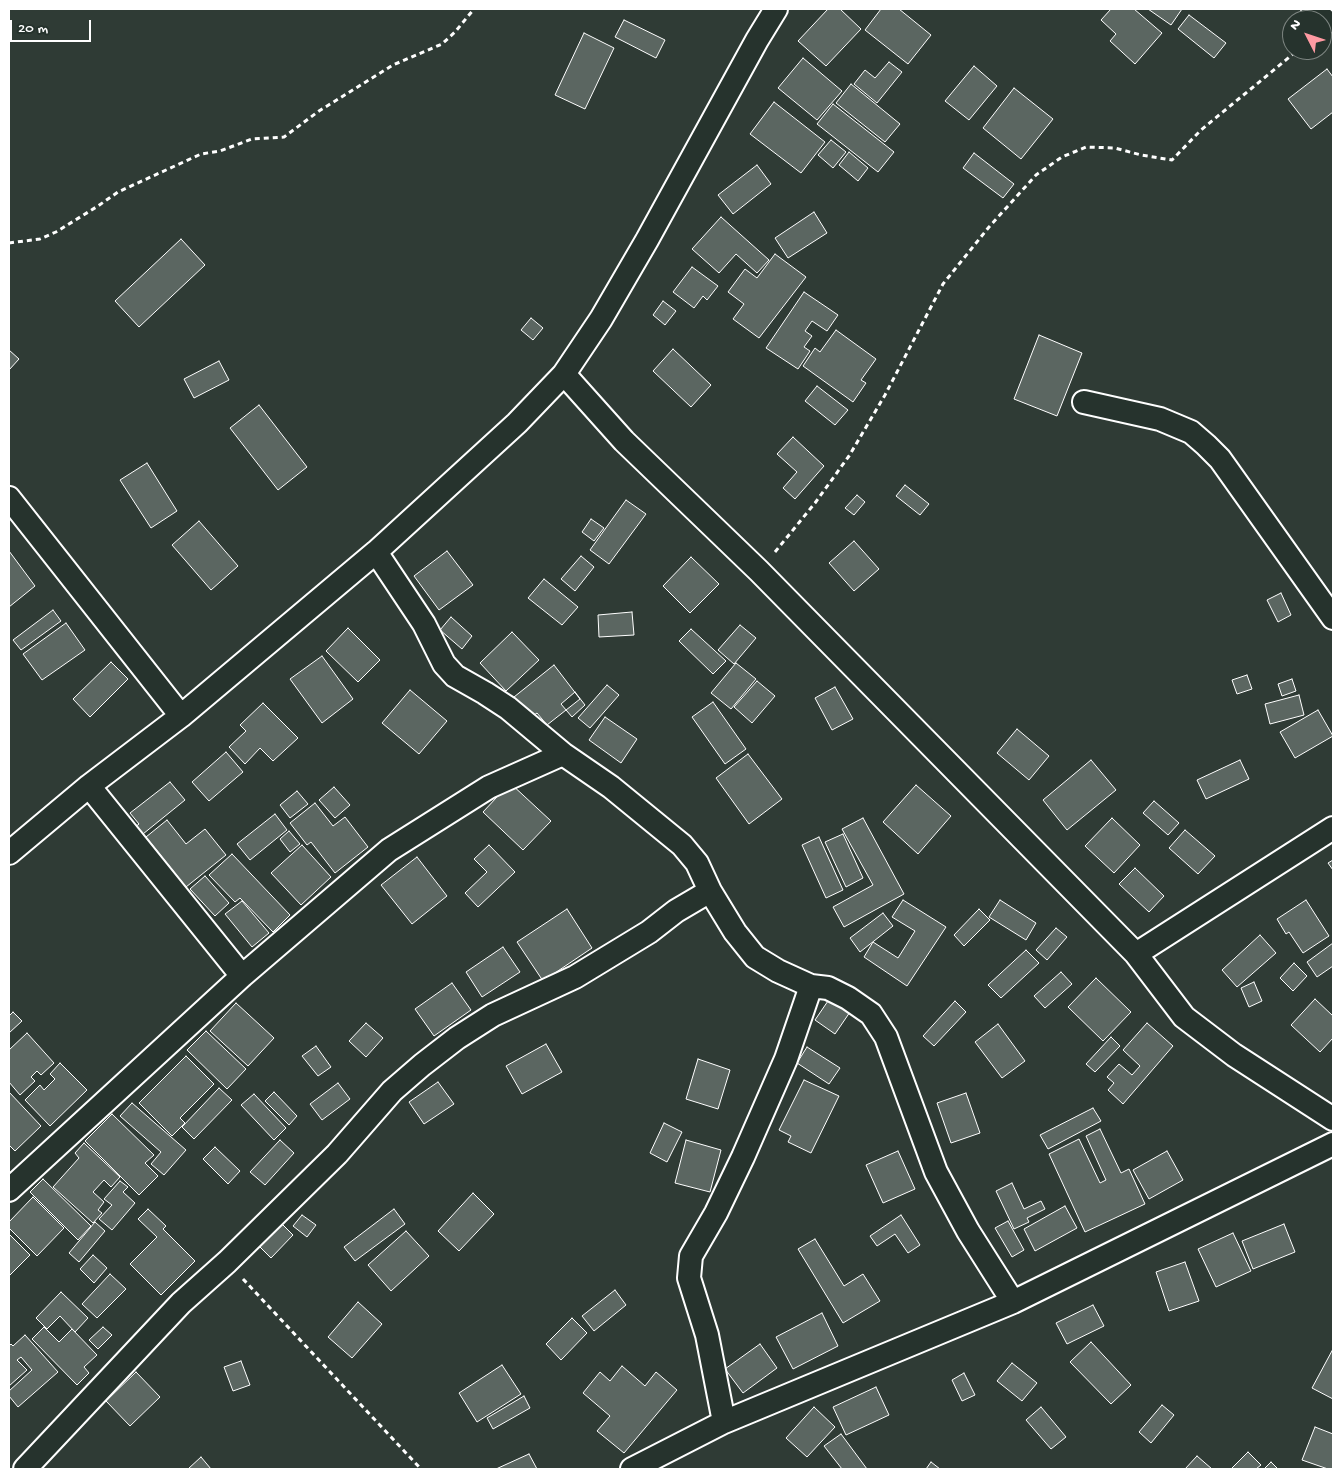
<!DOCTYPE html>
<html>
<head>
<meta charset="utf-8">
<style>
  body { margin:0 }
  #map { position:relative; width:1342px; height:1478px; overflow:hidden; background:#2f3b35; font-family:"Gochi Hand",sans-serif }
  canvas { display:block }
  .frame { position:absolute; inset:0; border:10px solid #fff; pointer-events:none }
  .north { position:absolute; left:1282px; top:10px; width:50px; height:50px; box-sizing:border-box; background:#26332d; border:1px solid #7d8581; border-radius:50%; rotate:311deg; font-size:14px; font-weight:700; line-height:20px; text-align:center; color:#fff }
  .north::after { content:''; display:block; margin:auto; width:18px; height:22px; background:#ff9aa2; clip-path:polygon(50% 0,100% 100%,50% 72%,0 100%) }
  .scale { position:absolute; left:10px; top:20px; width:81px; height:22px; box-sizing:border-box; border:2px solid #fff; border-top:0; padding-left:6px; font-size:15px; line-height:18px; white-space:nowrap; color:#fff; -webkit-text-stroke:4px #26332d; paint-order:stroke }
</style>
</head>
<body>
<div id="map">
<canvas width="1342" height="1478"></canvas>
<div class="frame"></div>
<div class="north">N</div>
<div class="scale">20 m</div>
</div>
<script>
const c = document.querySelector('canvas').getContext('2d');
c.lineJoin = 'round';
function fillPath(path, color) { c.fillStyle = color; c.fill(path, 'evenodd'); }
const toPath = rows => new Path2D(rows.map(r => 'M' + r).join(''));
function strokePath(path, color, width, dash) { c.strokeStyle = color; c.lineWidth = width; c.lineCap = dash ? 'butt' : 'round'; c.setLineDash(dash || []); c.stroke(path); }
const building = toPath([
  [828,9,840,9,861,29,826,66,798,41,828,9],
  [881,9,899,9,931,35,908,64,865,30,881,9],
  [1111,9,1134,9,1162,33,1135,64,1110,41,1116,34,1101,20,1111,9],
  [1148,9,1182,9,1171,25,1148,9],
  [1189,15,1226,43,1214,58,1178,29,1189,15],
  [624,20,665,40,656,58,615,37,624,20],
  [584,33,614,48,585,109,555,95,584,33],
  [803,58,842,91,817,120,778,88,803,58],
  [889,62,902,72,877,103,854,84,865,70,875,78,889,62],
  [974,66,997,86,969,120,945,101,974,66],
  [1327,69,1333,77,1333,112,1311,129,1288,99,1327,69],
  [851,84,900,124,885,142,836,103,851,84],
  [1014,88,1053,119,1021,159,983,128,1014,88],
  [774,102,825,142,801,173,750,134,774,102],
  [833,104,894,152,878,172,817,124,833,104],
  [831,140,846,152,833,168,818,155,831,140],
  [849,152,868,168,858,181,839,165,849,152],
  [974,153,1014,184,1003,198,963,168,974,153],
  [757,165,771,184,733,214,718,195,757,165],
  [814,212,827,233,788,258,775,238,814,212],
  [721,217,769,260,757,273,736,254,719,273,692,249,721,217],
  [181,239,205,265,139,327,115,301,181,239],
  [775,254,806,277,759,338,733,319,744,304,728,292,745,269,757,278,775,254],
  [692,267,718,286,707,300,703,296,694,308,673,292,692,267],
  [804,292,838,315,827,331,812,321,805,331,812,336,804,347,810,351,798,369,766,348,804,292],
  [663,301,676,311,665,325,653,315,663,301],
  [531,318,543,328,533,340,521,330,531,318],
  [836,330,876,359,861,380,866,383,853,402,803,366,815,348,820,352,836,330],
  [1039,335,1082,353,1057,416,1014,399,1039,335],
  [673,349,711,385,691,407,653,371,673,349],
  [9,350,19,359,9,370,9,350],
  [219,361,229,380,194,398,184,379,219,361],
  [817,386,848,410,835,425,805,401,817,386],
  [259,405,307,467,278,490,230,428,259,405],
  [793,437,824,466,795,499,783,488,797,472,777,454,793,437],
  [147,463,177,511,151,528,120,480,147,463],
  [905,485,929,504,920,515,896,496,905,485],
  [857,495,865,502,854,515,845,508,857,495],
  [626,500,646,514,609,564,590,550,626,500],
  [591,519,604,528,594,541,582,532,591,519],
  [199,521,238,566,211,590,172,545,199,521],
  [854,541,879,569,854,591,829,563,854,541],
  [9,551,35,586,9,607,9,551],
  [447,551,473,585,439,610,414,576,447,551],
  [581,556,594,567,575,591,561,579,581,556],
  [691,557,719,584,690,613,663,586,691,557],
  [544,579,578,607,562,625,528,598,544,579],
  [1281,593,1291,615,1278,622,1267,600,1281,593],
  [53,610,61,621,21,650,13,640,53,610],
  [632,612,634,635,599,637,598,615,632,612],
  [451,617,472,636,462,649,440,630,451,617],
  [66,623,85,650,42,680,23,654,66,623],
  [740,625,756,638,734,664,718,650,740,625],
  [348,628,380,660,358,682,326,651,348,628],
  [691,629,726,661,713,674,679,641,691,629],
  [512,632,539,660,506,691,480,663,512,632],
  [322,656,353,699,322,723,290,679,322,656],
  [111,662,128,679,90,717,73,699,111,662],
  [736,663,756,679,731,709,711,693,736,663],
  [554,665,580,699,547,725,537,713,530,718,514,697,554,665],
  [1247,675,1252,689,1237,694,1232,680,1247,675],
  [1292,679,1296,691,1282,696,1278,684,1292,679],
  [757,681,775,696,752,723,734,707,757,681],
  [607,685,619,695,590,728,578,718,607,685],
  [835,687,853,719,832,730,815,698,835,687],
  [410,690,447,721,419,754,382,723,410,690],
  [575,692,585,705,572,717,561,704,575,692],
  [1299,695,1304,715,1270,724,1265,704,1299,695],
  [713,702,746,749,725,764,692,717,713,702],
  [263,703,298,738,273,761,260,748,245,764,229,747,246,731,240,725,263,703],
  [1318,710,1333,736,1295,758,1280,732,1318,710],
  [605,717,637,739,621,763,589,740,605,717],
  [1017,729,1049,756,1029,780,997,753,1017,729],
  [226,752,243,772,209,801,192,782,226,752],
  [748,754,782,799,749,824,716,778,748,754],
  [1091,760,1116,790,1067,830,1043,800,1091,760],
  [1240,760,1249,779,1206,799,1197,780,1240,760],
  [170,782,185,800,138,838,131,830,139,824,130,813,170,782],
  [510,783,551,821,523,850,483,812,510,783],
  [916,785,951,816,918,854,883,822,916,785],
  [334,787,350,805,335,818,319,800,334,787],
  [297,791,308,804,290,818,280,805,297,791],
  [1154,801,1179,823,1168,835,1143,813,1154,801],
  [315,803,333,826,345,817,368,847,335,873,311,842,307,845,290,823,315,803],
  [275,814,287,830,250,860,237,844,275,814],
  [863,818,904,894,844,927,833,907,873,885,842,829,863,818],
  [1112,818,1140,845,1114,873,1085,846,1112,818],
  [167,820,186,844,205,829,226,855,186,887,146,837,167,820],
  [1185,830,1215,856,1198,874,1169,848,1185,830],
  [289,831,300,844,290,852,280,839,289,831],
  [843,834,863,878,846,887,825,842,843,834],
  [819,837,843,890,826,898,802,845,819,837],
  [302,845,331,877,301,905,271,873,302,845],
  [489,845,515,872,478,907,465,893,487,872,474,859,489,845],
  [232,854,290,915,273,932,240,898,235,902,209,875,232,854],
  [417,857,447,896,412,924,381,885,417,857],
  [1333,860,1333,870,1328,863,1333,860],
  [1135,868,1164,896,1149,912,1119,884,1135,868],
  [205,876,229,903,215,916,190,889,205,876],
  [903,900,946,927,907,986,864,957,873,942,898,958,915,931,892,917,903,900],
  [1000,900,1036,923,1026,940,989,917,1000,900],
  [1306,900,1329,936,1303,953,1289,932,1286,934,1277,919,1306,900],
  [242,901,269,933,252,947,225,914,242,901],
  [567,909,592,948,543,981,517,942,567,909],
  [979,909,990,920,964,946,954,935,979,909],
  [883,913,893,926,860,952,850,938,883,913],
  [1056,928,1067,937,1047,960,1036,950,1056,928],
  [1260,935,1276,953,1237,987,1222,970,1260,935],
  [1333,943,1333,966,1317,977,1307,962,1333,943],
  [503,947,520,972,482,997,466,972,503,947],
  [1026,950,1039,963,1001,998,988,985,1026,950],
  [1294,963,1307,976,1293,991,1280,978,1294,963],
  [1061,972,1072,984,1045,1008,1034,996,1061,972],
  [1096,978,1131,1012,1103,1041,1068,1007,1096,978],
  [1254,982,1262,1001,1249,1007,1241,988,1254,982],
  [452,983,471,1010,434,1036,415,1009,452,983],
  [830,998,850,1012,835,1034,815,1020,830,998],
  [1315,999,1333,1016,1333,1038,1320,1052,1291,1025,1315,999],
  [955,1001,966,1012,934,1046,923,1036,955,1001],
  [236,1003,274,1038,248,1066,210,1031,236,1003],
  [13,1012,22,1021,9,1033,9,1016,13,1012],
  [366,1023,383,1038,366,1057,349,1041,366,1023],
  [1147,1023,1173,1046,1123,1104,1108,1090,1114,1083,1107,1077,1119,1064,1132,1075,1140,1066,1123,1050,1147,1023],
  [998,1024,1025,1061,1002,1078,975,1042,998,1024],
  [206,1031,246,1069,227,1089,187,1050,206,1031],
  [27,1033,54,1063,41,1075,37,1071,31,1077,35,1081,20,1095,9,1082,9,1050,27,1033],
  [1111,1037,1120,1046,1095,1072,1086,1064,1111,1037],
  [546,1044,562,1072,522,1094,506,1066,546,1044],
  [316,1046,331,1067,318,1076,302,1056,316,1046],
  [807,1047,840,1068,829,1084,797,1063,807,1047],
  [186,1056,214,1084,180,1118,185,1123,172,1136,139,1103,186,1056],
  [698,1059,730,1070,718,1109,686,1099,698,1059],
  [60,1063,87,1090,50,1126,25,1100,40,1085,44,1090,55,1079,50,1074,60,1063],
  [804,1080,839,1096,811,1153,788,1142,791,1136,779,1130,804,1080],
  [438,1082,454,1104,424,1124,409,1102,438,1082],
  [338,1083,350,1099,322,1120,310,1104,338,1083],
  [219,1088,232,1100,194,1139,182,1127,219,1088],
  [9,1092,41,1126,15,1151,9,1145,9,1092],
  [274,1092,297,1116,289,1125,265,1101,274,1092],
  [966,1093,980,1133,951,1143,937,1103,966,1093],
  [254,1094,286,1128,274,1140,241,1105,254,1094],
  [132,1103,186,1150,164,1175,151,1164,161,1152,120,1116,132,1103],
  [1093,1108,1101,1121,1048,1149,1040,1135,1093,1108],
  [112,1114,154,1155,145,1163,158,1176,139,1195,85,1141,112,1114],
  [664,1123,682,1132,667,1162,650,1153,664,1123],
  [1100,1129,1121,1173,1129,1169,1145,1204,1085,1232,1049,1154,1079,1139,1100,1183,1106,1180,1086,1136,1100,1129],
  [280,1140,294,1153,265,1185,250,1172,280,1140],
  [686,1140,721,1150,710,1192,675,1183,686,1140],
  [84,1143,120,1177,111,1187,104,1180,93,1192,104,1202,98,1210,102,1213,93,1223,53,1187,79,1158,75,1153,84,1143],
  [215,1147,240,1171,228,1184,203,1159,215,1147],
  [898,1151,915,1189,883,1203,866,1165,898,1151],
  [1167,1151,1183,1180,1149,1199,1133,1170,1167,1151],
  [43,1179,91,1226,78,1240,30,1192,43,1179],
  [120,1181,128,1187,123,1192,135,1203,112,1230,99,1219,112,1205,104,1199,120,1181],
  [1012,1183,1024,1209,1041,1201,1045,1209,1027,1218,1029,1222,1014,1229,996,1191,1012,1183],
  [473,1193,494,1214,459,1251,438,1231,473,1193],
  [33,1197,64,1228,37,1256,9,1228,9,1222,33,1197],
  [1065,1206,1077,1228,1035,1251,1024,1229,1065,1206],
  [148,1209,166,1226,163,1229,195,1261,161,1295,130,1264,157,1237,138,1219,148,1209],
  [394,1209,405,1224,355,1261,344,1247,394,1209],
  [302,1215,316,1225,307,1237,293,1226,302,1215],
  [901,1215,920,1245,908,1253,895,1234,877,1246,870,1236,901,1215],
  [278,1220,293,1235,271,1258,256,1243,278,1220],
  [1008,1221,1024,1250,1012,1257,995,1228,1008,1221],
  [95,1222,105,1231,79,1262,69,1253,95,1222],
  [1284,1224,1295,1252,1253,1269,1242,1241,1284,1224],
  [406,1231,429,1256,391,1291,368,1265,406,1231],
  [1233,1233,1251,1271,1216,1287,1198,1249,1233,1233],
  [9,1234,30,1255,9,1276,9,1234],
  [815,1239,844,1286,863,1274,880,1301,843,1323,798,1249,815,1239],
  [93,1255,107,1268,94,1283,80,1269,93,1255],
  [1185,1262,1199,1301,1169,1311,1156,1272,1185,1262],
  [110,1274,126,1289,97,1318,82,1304,110,1274],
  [615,1290,626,1305,594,1331,582,1316,615,1290],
  [61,1292,88,1318,75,1332,60,1316,47,1329,36,1318,61,1292],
  [358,1302,382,1324,352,1358,328,1337,358,1302],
  [1093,1305,1104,1326,1067,1344,1056,1323,1093,1305],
  [822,1313,838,1346,793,1369,776,1337,822,1313],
  [572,1318,587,1333,561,1360,546,1344,572,1318],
  [44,1327,59,1342,72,1329,97,1355,84,1367,89,1373,77,1385,32,1339,44,1327],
  [103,1327,112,1335,98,1349,89,1340,103,1327],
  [25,1335,58,1372,18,1407,9,1396,9,1391,32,1370,21,1357,17,1360,27,1370,9,1386,9,1346,11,1344,13,1346,25,1335],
  [1091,1342,1131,1385,1111,1404,1070,1362,1091,1342],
  [760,1344,777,1368,743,1393,725,1369,760,1344],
  [1333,1349,1333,1399,1312,1388,1333,1349],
  [241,1361,250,1385,233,1391,224,1367,241,1361],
  [1012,1363,1037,1383,1022,1401,997,1381,1012,1363],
  [502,1365,521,1394,477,1422,459,1393,502,1365],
  [622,1366,645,1386,656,1372,677,1390,624,1453,597,1431,610,1416,583,1393,600,1372,610,1381,622,1366],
  [136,1372,160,1397,130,1426,106,1401,136,1372],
  [964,1373,975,1395,962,1401,952,1380,964,1373],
  [876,1387,889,1415,846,1435,833,1407,876,1387],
  [524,1396,530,1408,493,1429,487,1418,524,1396],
  [1162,1405,1174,1415,1151,1443,1139,1432,1162,1405],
  [814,1407,835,1427,807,1457,786,1438,814,1407],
  [1041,1407,1066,1437,1051,1449,1026,1420,1041,1407],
  [1315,1427,1333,1434,1333,1469,1328,1469,1302,1460,1315,1427],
  [841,1434,867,1469,842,1469,824,1446,841,1434],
  [1248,1452,1261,1465,1256,1469,1231,1469,1248,1452],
  [529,1454,537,1469,496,1469,529,1454],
  [1197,1456,1212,1469,1185,1469,1197,1456],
  [201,1457,211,1469,188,1469,201,1457],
  [931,1462,940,1469,926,1469,931,1462],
  [1271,1462,1278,1469,1264,1469,1271,1462]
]);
fillPath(building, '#5b6661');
strokePath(building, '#fff', 1);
const minor = toPath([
  [1313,9,1327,22],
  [564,374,624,441,759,571,1136,954,1184,1017,1234,1055,1333,1119],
  [1084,402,1160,419,1191,432,1206,445,1220,459,1333,618],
  [9,498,181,716],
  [376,552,424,624,444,664,455,676,485,693,508,708,563,754,611,787,682,845,697,863,710,891,735,932,755,957,778,971,811,986,828,988,848,998,871,1014,886,1037,936,1172,968,1231,1013,1302],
  [89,786,242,976],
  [9,853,89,786,181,716,376,552,517,423,564,374,601,319,647,240,757,40,776,9],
  [1136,954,1333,828],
  [9,1190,242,976,389,850,489,787,563,754],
  [724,1422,707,1335,689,1278,691,1256,716,1213,743,1157,786,1059,811,986],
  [25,1469,181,1303,227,1262,337,1154,392,1091,422,1065,457,1038,493,1015,575,977,649,932,676,911,710,891],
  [632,1469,724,1422,1013,1302,1333,1144]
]);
strokePath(minor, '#fff', 26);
strokePath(toPath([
  [9,243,40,239,56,232,98,206,118,192,201,154,220,151,252,139,284,137,319,111,393,65,442,44,455,32,474,9],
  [775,552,815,503,849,456,885,395,943,284,989,227,1036,175,1062,157,1086,147,1115,148,1141,155,1172,160,1201,130,1298,50],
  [243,1279,421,1469]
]), '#fff', 3, [5, 4]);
strokePath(minor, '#26332d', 22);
</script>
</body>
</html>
